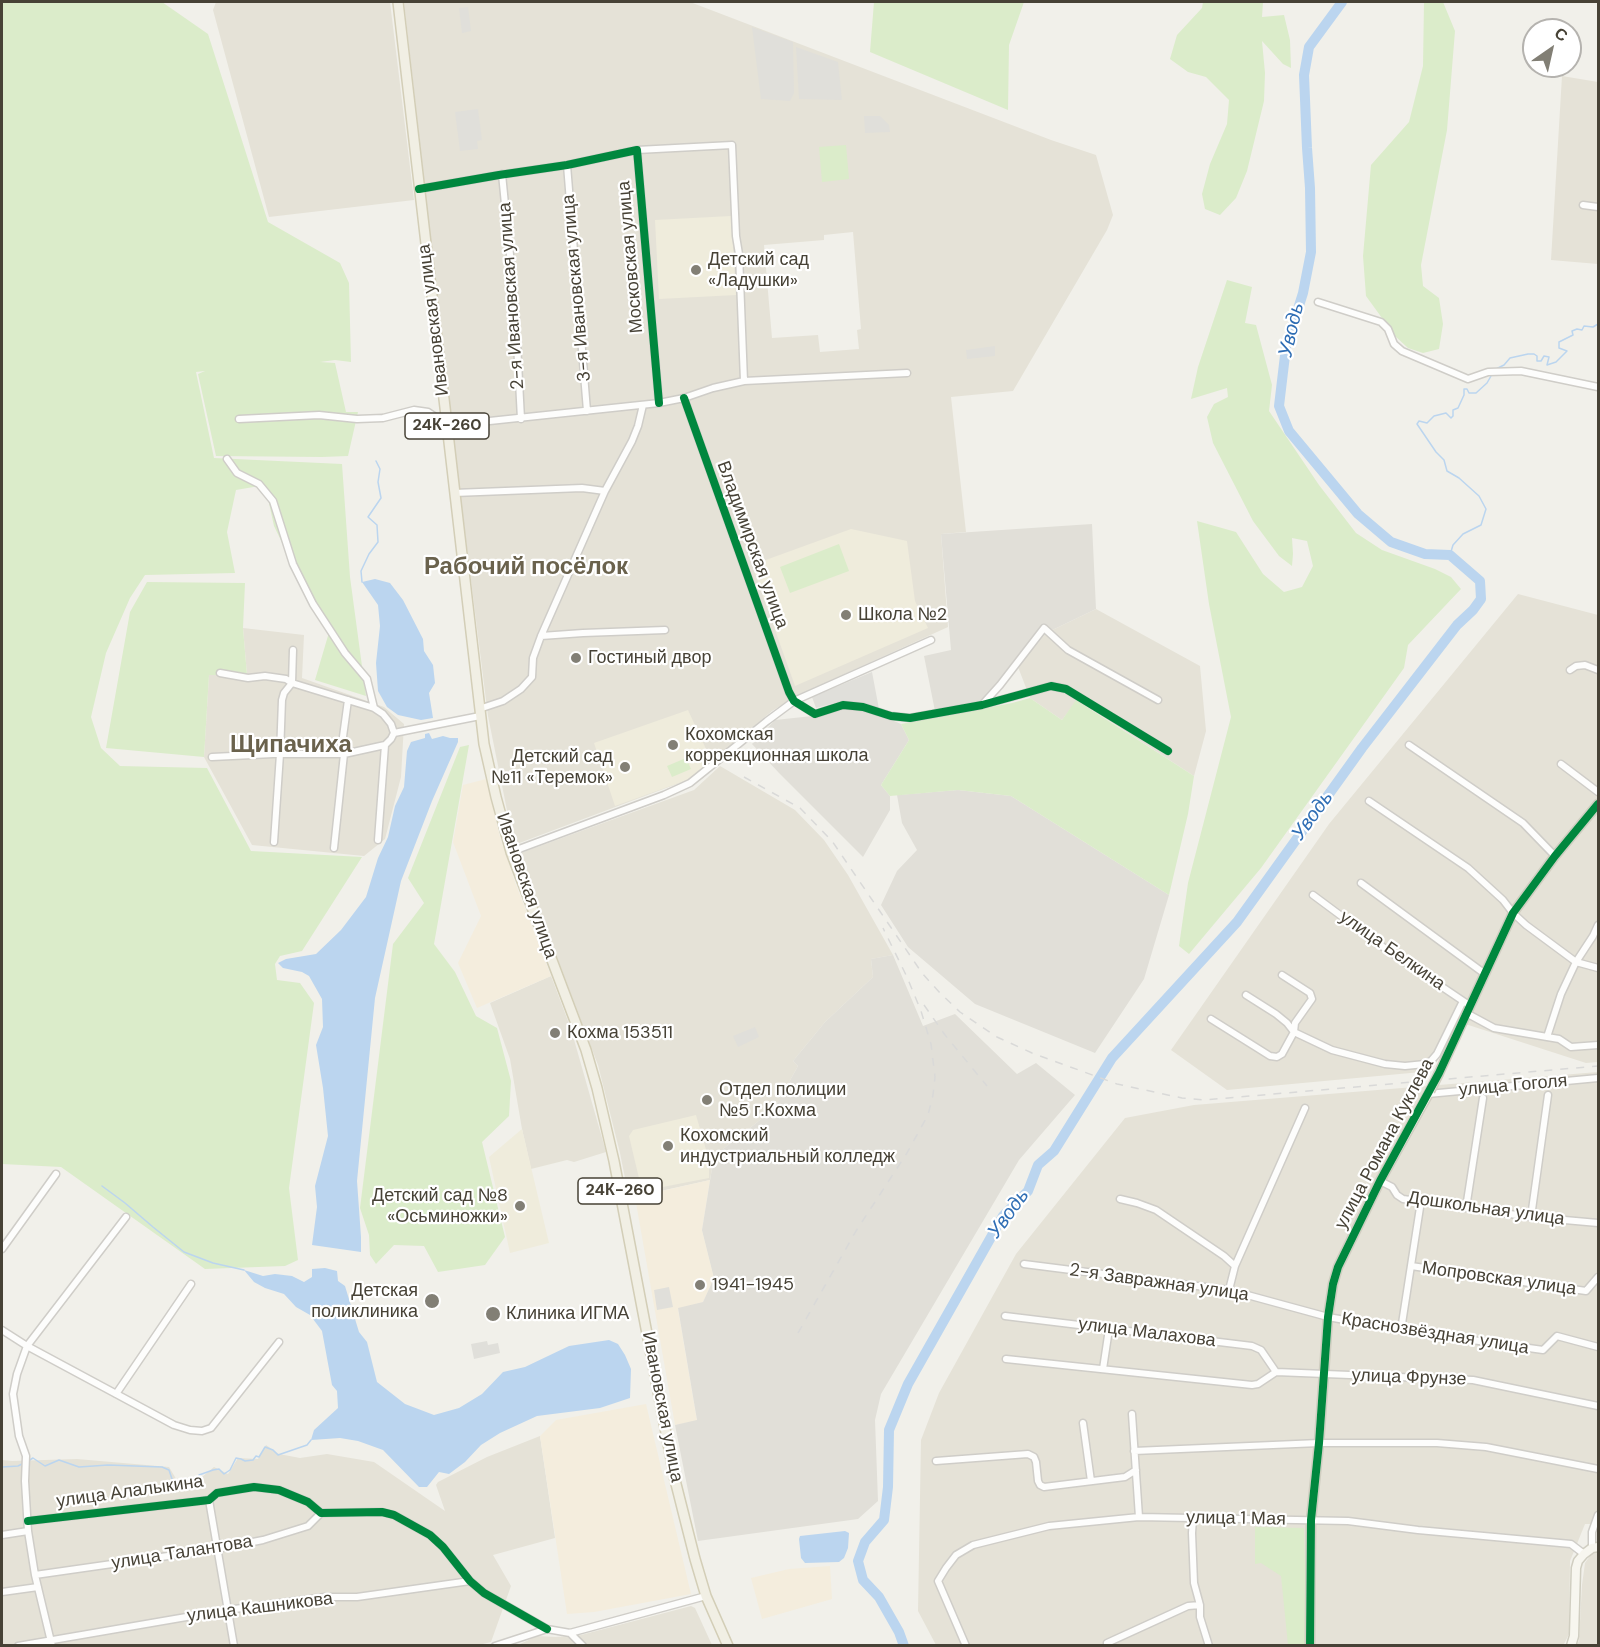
<!DOCTYPE html>
<html>
<head>
<meta charset="utf-8">
<style>
  body { margin:0 }
  #map { position:relative; width:1600px; height:1647px; overflow:hidden; background:#f1f0ea; font-family:"DM Sans",sans-serif }
  canvas { display:block }
  .frame { position:absolute; inset:0; border:3px solid #474236; pointer-events:none }
  .north { position:absolute; left:1522px; top:18px; width:60px; height:60px; box-sizing:border-box; background:#fff; border:2px solid #b5b3af; border-radius:50%; rotate:34deg; font-size:16px; font-weight:700; line-height:24px; text-align:center; color:#474236 }
  .north::after { content:''; display:block; margin:auto; width:21px; height:27px; background:#827f75; clip-path:polygon(50% 0,100% 100%,50% 72%,0 100%) }
</style>
</head>
<body>
<div id="map">
<canvas width="1600" height="1647"></canvas>
<div class="frame"></div>
<div class="north">С</div>
</div>
<script>
const c = document.querySelector('canvas').getContext('2d');
c.lineJoin = 'round';
function fillPath(path, color) { c.fillStyle = color; c.fill(path, 'evenodd'); }
const toPath = rows => new Path2D(rows.map(r => 'M' + r).join(''));
function strokePath(path, color, width, dash) { c.strokeStyle = color; c.lineWidth = width; c.lineCap = dash ? 'butt' : 'round'; c.setLineDash(dash || []); c.stroke(path); }
function drawText(font, color, halo, rows, align = 'center') {
  c.font = font + ' "DM Sans",sans-serif'; c.lineWidth = 4.5; c.setLineDash([]); c.textBaseline = 'middle'; c.strokeStyle = halo; c.fillStyle = color; for (const [text, x, y, turn = 0] of rows) {
    c.save(); c.translate(x, y); c.rotate((+turn || 0) * Math.PI / 180); c.textAlign = isNaN(turn) ? turn : align; if (halo) c.strokeText(text, 0, 0); c.fillText(text, 0, 0); c.restore();
  }
}
fillPath(toPath([
  [216,2,390,2,414,200,269,217,213,10],
  [404,2,690,2,1051,140,1096,155,1113,215,1107,230,1013,391,951,397,966,532,941,534,948,627,796,696,772,711,690,779,514,845,488,716,451,420],
  [853,232,861,329,857,330,859,349,820,352,818,335,772,338,764,245,824,240,824,235],
  [1562,76,1598,82,1598,264,1551,260],
  [1518,594,1598,615,1598,1062,1586,1063,1456,1021,1432,1071,1227,1090,1171,1050,1329,824],
  [1096,609,1200,666,1206,731,1194,776,1077,700,1062,720,1030,698,1018,667,1046,633],
  [243,628,304,635,302,678,384,707,404,724,401,777,385,839,364,856,252,845,204,757,209,675,247,675],
  [720,766,795,810,824,840,848,875,893,955,871,959,873,977,825,1022,793,1061,798,1066,774,1109,714,1156,710,1180,629,1198,620,1153,598,1065,518,854,694,790],
  [551,976,571,1029,606,1152,574,1162,567,1160,531,1169,522,1129,510,1059,490,1003],
  [1598,1072,1598,1524,1585,1524,1570,1561,1569,1634,1564,1644,936,1645,918,1611,921,1440,939,1393,1016,1254,1125,1118,1194,1105],
  [540,1436,555,1538,493,1555,511,1586,491,1642,475,1646,2,1646,2,1460,12,1461,77,1459,169,1467,178,1482,196,1482,214,1467,228,1474,238,1458,258,1459,266,1445,279,1454,300,1458,327,1454,374,1462,445,1511,436,1485,438,1482,487,1457],
  [1598,1551,1598,1645,1575,1646,1579,1641,1582,1585,1585,1563,1592,1553],
  [691,1606,695,1608,712,1645,516,1646,537,1636,556,1637,581,1635]
]), '#e5e2d7');
fillPath(toPath([
  [486,779,500,837,515,882,551,976,477,1008,458,963,481,916,453,842,463,785],
  [710,1180,702,1230,714,1278,703,1302,678,1309,697,1421,675,1425,635,1197],
  [646,1404,691,1594,594,1612,567,1614,540,1436,556,1420],
  [830,1566,832,1599,762,1619,751,1578,789,1569]
]), '#f4eddd');
fillPath(toPath([
  [1092,524,1096,609,1046,633,995,694,981,703,935,711,924,656,951,650,941,534],
  [848,708,870,711,901,724,909,740,881,785,890,796,890,810,863,857,779,773,752,744,775,720,822,715],
  [958,790,1011,796,1169,895,1144,979,1095,1053,975,1004,908,947,881,905,897,871,917,850,902,823,897,795],
  [893,955,923,1026,955,1014,1017,1074,1036,1063,1075,1095,1019,1160,881,1394,875,1420,878,1501,858,1519,698,1541,675,1425,697,1420,678,1308,703,1302,714,1278,702,1230,714,1156,774,1109,798,1066,793,1061,825,1022,873,977,871,959]
]), '#e1dfd8');
fillPath(toPath([
  [731,216,736,295,659,299,655,220],
  [851,529,907,541,915,601,928,628,795,686,752,565],
  [688,710,712,762,690,779,615,806,594,743],
  [696,1115,709,1160,709,1178,642,1191,629,1136,633,1130],
  [522,1129,549,1243,510,1253,489,1157]
]), '#efecdc');
fillPath(toPath([
  [2,2,162,2,208,34,268,222,340,263,349,283,351,362,335,360,320,362,335,363,346,412,358,412,348,456,322,457,216,456,198,374,205,371,196,372,214,458,342,464,350,577,366,696,315,680,330,629,301,582,274,526,265,485,236,490,227,532,235,573,145,575,130,598,106,653,91,717,101,748,120,766,207,768,251,851,362,857,302,951,280,956,275,964,277,980,300,983,314,1003,289,1188,298,1260,285,1266,205,1269,61,1167,2,1164],
  [874,2,1024,2,1009,45,1008,110,870,52],
  [1203,2,1263,2,1262,17,1284,15,1290,40,1291,68,1283,64,1262,41,1265,73,1264,101,1247,171,1236,198,1220,215,1205,209,1202,194,1210,164,1227,124,1229,100,1206,77,1188,72,1170,59,1177,35,1202,8],
  [1424,2,1443,2,1455,31,1447,130,1421,265,1423,286,1439,298,1443,324,1439,349,1423,353,1408,348,1395,336,1366,296,1363,256,1371,165,1409,122,1423,66],
  [846,145,849,179,822,182,819,147],
  [1227,280,1252,287,1245,323,1256,325,1272,385,1269,411,1319,485,1356,533,1382,550,1435,569,1451,577,1461,589,1408,645,1404,668,1261,868,1189,954,1179,946,1188,883,1231,717,1209,604,1197,521,1236,532,1263,574,1284,592,1302,587,1313,566,1307,541,1292,538,1293,554,1292,566,1279,556,1253,521,1213,443,1207,417,1214,404,1228,397,1227,388,1191,399,1198,367],
  [839,544,849,571,790,593,780,567],
  [147,582,245,583,243,628,247,675,209,675,204,757,106,748,130,612],
  [1030,698,1062,720,1076,700,1194,776,1188,814,1169,895,1011,796,958,790,890,796,881,785,909,740,901,724,1012,703],
  [469,745,434,944,455,972,476,1016,497,1028,511,1081,509,1116,482,1142,505,1237,485,1265,438,1272,424,1246,394,1245,376,1264,370,1255,369,1235,360,1208,393,944,424,903,408,878,460,747],
  [686,758,691,769,672,777,667,766],
  [1255,1527,1304,1528,1307,1645,1288,1645,1281,1576,1261,1563,1255,1564]
]), '#dbecca');
fillPath(toPath([
  [468,7,471,31,462,33,459,8],
  [752,27,793,42,794,93,790,101,761,99],
  [796,47,838,62,842,100,799,99],
  [478,109,482,140,477,141,478,149,460,151,455,112],
  [864,116,880,116,889,125,890,132,865,133],
  [995,346,995,356,967,359,966,350],
  [872,672,879,709,863,703,842,701,816,708,812,697],
  [755,1027,759,1037,738,1047,733,1036],
  [669,1287,673,1307,657,1310,654,1290],
  [487,1341,488,1345,498,1343,500,1353,474,1359,471,1344]
]), '#e0dfda');
fillPath(toPath([
  [375,579,390,583,403,600,423,639,424,651,433,665,435,683,429,693,433,718,421,720,398,715,387,707,378,691,376,663,380,626,378,605,362,582],
  [429,733,432,739,443,736,450,738,458,738,458,742,432,801,401,881,375,998,357,1181,361,1237,361,1252,312,1245,317,1207,315,1186,328,1136,323,1088,316,1045,323,1027,322,999,309,976,302,972,283,968,278,963,286,959,316,954,341,930,366,897,378,858,388,837,395,806,404,787,407,751,411,742,425,738,425,734],
  [325,1268,337,1271,338,1281,345,1286,359,1332,367,1342,377,1382,405,1404,434,1415,459,1408,482,1394,503,1372,525,1367,569,1346,609,1340,618,1344,625,1355,631,1369,630,1398,600,1408,537,1416,500,1433,481,1445,465,1462,449,1474,439,1472,427,1487,419,1487,383,1450,358,1441,340,1438,311,1440,314,1430,338,1408,337,1391,332,1385,322,1331,310,1315,296,1307,284,1294,265,1288,254,1282,244,1270,263,1276,275,1274,292,1276,304,1282,312,1277,312,1269],
  [845,1531,849,1533,848,1548,844,1558,839,1562,805,1563,801,1558,799,1539,800,1536]
]), '#bbd5ef');
strokePath(toPath([
  [1496,369,1504,365,1510,358,1528,354,1534,354,1537,356,1537,361,1541,361,1544,356,1549,357,1547,365,1556,362,1567,351,1559,348,1559,342,1573,335,1572,331,1577,329,1582,330,1584,326,1593,327,1598,324],
  [1450,555,1453,545,1463,534,1481,525,1486,509,1479,496,1459,478,1447,471,1444,460,1436,452,1417,424,1419,421,1427,423,1434,416,1446,413,1451,418,1453,416,1453,410,1458,408,1464,395,1464,389,1467,389,1469,393,1476,393,1487,383,1491,376],
  [362,582,361,571,369,554,378,542,377,525,368,517,381,498,378,482,380,469,376,461],
  [102,1186,125,1203,153,1227,184,1252,213,1263,244,1270],
  [28,1461,33,1458,45,1466,59,1460,79,1467,108,1465,162,1467,169,1470,173,1482,180,1486,195,1483,199,1475,213,1470,219,1469,224,1474,230,1470,236,1458,241,1459,245,1461,253,1460,256,1456,259,1457,265,1447,273,1450,278,1455,307,1445,311,1440],
  [2,1467,18,1466,24,1463]
]), '#bbd5ef', 1.5);
strokePath(toPath([
  [904,1646,899,1632,879,1597,863,1580,858,1561,865,1542,884,1520,888,1487,889,1430,908,1384,1003,1216,1028,1191,1038,1165,1054,1151,1112,1058,1237,922,1362,748,1457,625,1473,610,1481,599,1480,581,1450,555,1425,554,1391,542,1358,514,1289,431,1279,406,1286,347,1303,293,1311,252,1310,188,1307,148,1304,75,1309,47,1342,2]
]), '#bbd5ef', 10);
const street = toPath([
  [637,150,732,145,736,236,739,254,744,381],
  [567,165,587,411],
  [502,174,515,305,521,419],
  [419,189,499,175,567,165,637,150,659,403],
  [1583,205,1598,207],
  [1318,302,1381,322,1388,329,1394,344,1402,351,1468,379,1488,372,1521,371,1598,387],
  [684,398,789,692,794,701,815,714,843,705,863,707,891,716,910,718,982,705,1051,686,1066,689,1168,751],
  [239,419,319,415,357,419,383,418,414,410,428,412,446,424,452,425,659,403,684,398,713,388,744,381,907,373],
  [227,459,237,473,259,484,273,501,293,564,313,604,345,653,367,679,374,708],
  [454,493,582,488,605,491],
  [541,636,583,633,665,630],
  [1570,670,1576,666,1585,665,1598,670],
  [220,673,248,678,265,676,286,679,292,683,374,708,383,714,391,724,394,733],
  [982,705,1000,685,1044,628,1068,650,1158,700],
  [479,709,503,701,521,689,532,677,533,658,541,636,605,491,632,441,638,426,643,405],
  [1409,745,1523,823,1555,856],
  [212,757,273,754,344,754,385,745,391,739,394,733,480,716],
  [1561,764,1598,792],
  [1369,801,1468,868,1503,900,1513,913,1526,925,1576,962,1598,968],
  [378,840,385,745],
  [274,842,280,754,282,700,284,693,292,683,293,650],
  [334,848,344,754,342,744,348,700],
  [511,852,664,795,690,783,767,721,794,701,931,640],
  [1361,883,1485,974],
  [1313,895,1383,947,1466,1003],
  [1246,995,1276,1014,1287,1023,1294,1032,1332,1050,1385,1064,1405,1066,1425,1064,1431,1061,1437,1054,1463,1001],
  [1468,1014,1494,1028,1559,1039,1571,1047,1598,1045],
  [1211,1019,1270,1056,1277,1057,1282,1054,1294,1032,1295,1023,1312,999,1310,993,1282,975],
  [1547,1037,1561,994,1576,962,1593,936,1598,925],
  [1428,1094,1598,1078],
  [1380,1181,1392,1187,1397,1195,1403,1199,1531,1217,1598,1223],
  [1120,1199,1137,1203,1156,1210,1224,1256,1235,1266,1229,1290],
  [1466,1208,1483,1098],
  [126,1217,27,1346,174,1425,190,1430,202,1431,211,1428,279,1342],
  [1531,1217,1548,1095],
  [2,1249,56,1174],
  [1024,1264,1229,1290,1328,1317,1401,1330,1543,1350,1557,1336,1598,1347],
  [1235,1266,1305,1108],
  [1411,1266,1586,1291,1598,1277],
  [1005,1316,1252,1346,1261,1350,1276,1372],
  [2,1330,27,1346,17,1374,13,1394,19,1436,26,1456,25,1481,28,1531,35,1575,52,1646],
  [1401,1330,1421,1201],
  [1006,1359,1252,1385,1258,1384,1276,1372,1473,1380,1598,1406],
  [1103,1369,1109,1329],
  [116,1394,191,1284],
  [1132,1414,1139,1517],
  [1083,1423,1091,1481],
  [1134,1451,1319,1443,1437,1443,1486,1447,1598,1469],
  [936,1461,1028,1454,1034,1457,1036,1462,1038,1481,1040,1485,1044,1487,1125,1477,1136,1470],
  [209,1500,234,1646],
  [1193,1519,1192,1533,1194,1583,1200,1605,1200,1617,1209,1646],
  [28,1521,209,1500,217,1493,254,1487,279,1490,308,1502,321,1513,382,1512,394,1515,430,1535,443,1547,470,1581,484,1593,547,1629],
  [2,1535,28,1531],
  [1592,1548,1592,1532,1598,1515],
  [35,1575,217,1549,263,1540,308,1526,321,1513],
  [2,1592,38,1587],
  [570,1633,583,1646],
  [1107,1643,1188,1606,1200,1605],
  [18,1646,227,1610,325,1597,357,1597,470,1581],
  [495,1646,547,1629,570,1633,706,1596],
  [966,1646,938,1581,946,1568,956,1555,973,1545,1049,1526,1139,1517,1348,1521,1418,1530,1571,1544,1584,1554]
]);
const secondary = toPath([
  [1439,1073,1513,913,1555,856,1598,804],
  [1310,1646,1311,1520,1319,1443,1328,1317,1333,1284,1338,1267,1380,1181,1430,1091],
  [1571,1646,1574,1636,1576,1568,1578,1561,1584,1554,1592,1548,1598,1547]
]);
const primary = toPath([
  [398,2,484,744,496,797,511,852,586,1050,597,1088,614,1161,675,1480,695,1559,706,1596,728,1646]
]);
strokePath(street, '#cfcdc8', 9);
strokePath(secondary, '#d0cec1', 11);
strokePath(primary, '#d3ceb7', 12);
strokePath(street, '#fdfdfc', 6);
strokePath(secondary, '#f7f6ef', 8);
strokePath(primary, '#f1efe4', 9);
strokePath(toPath([
  [744,777,800,808,832,841,922,973,940,993,960,1012,997,1037,1032,1053,1117,1084,1182,1098,1204,1100,1598,1066],
  [924,1005,945,1035,987,1086],
  [798,1333,856,1231,907,1153,928,1115,933,1095,935,1077,931,1044,921,1011,907,977,883,928]
]), '#d9d9d8', 1.5, [8, 8]);
const secondaryBridge = toPath([
  [1430,1091,1439,1073]
]);
strokePath(secondaryBridge, '#d0cec1', 11, []);
strokePath(secondaryBridge, '#f7f6ef', 8);
strokePath(toPath([
  [419,189,499,175,567,165,637,150,659,403],
  [684,398,789,692,794,701,815,714,843,705,863,707,891,716,910,718,982,705,1051,686,1066,689,1168,751],
  [28,1521,209,1500,217,1493,254,1487,279,1490,308,1502,321,1513,382,1512,394,1515,430,1535,443,1547,470,1581,484,1593,547,1629],
  [1310,1646,1311,1520,1319,1443,1328,1317,1333,1284,1338,1267,1380,1181,1439,1073,1513,913,1555,856,1598,804]
]), '#00873e', 8);
for (const [x, y, r, color] of [
  [696,270,6,"#827f75"],
  [846,615,6,"#827f75"],
  [576,658,6,"#827f75"],
  [673,745,6,"#827f75"],
  [625,767,6,"#827f75"],
  [555,1033,6,"#827f75"],
  [707,1100,6,"#827f75"],
  [668,1146,6,"#827f75"],
  [520,1206,6,"#827f75"],
  [700,1285,6,"#827f75"],
  [432,1301,8,"#827f75"],
  [493,1314,8,"#827f75"]
]) { const dot = new Path2D(); dot.arc(x, y, r, 0, 2 * Math.PI); c.fillStyle = color; c.fill(dot); strokePath(dot, '#fff', 2); }
for (const [x, y, w] of [
  [447,426,84],
  [620,1191,84]
]) { const box = new Path2D(); box.roundRect(x - w / 2, y - 13, w, 26, 4.5); c.fillStyle = '#fff'; c.fill(box); strokePath(box, '#474236', 1.5); }
drawText('bold 16px', '#474236', null, [
  ["24К-260",447,426],
  ["24К-260",620,1191]
]);
drawText('18px', '#474236', '#fff', [
  ["Московская улица",631,257,-95],
  ["3-я Ивановская улица",577,288,-95],
  ["2-я Ивановская улица",512,296,-94],
  ["Ивановская улица",434,320,-97],
  ["Владимирская улица",752,545,70],
  ["Ивановская улица",526,886,71],
  ["улица Белкина",1392,951,35],
  ["улица Гоголя",1513,1086,-5],
  ["улица Романа Куклева",1385,1144,-62],
  ["Дошкольная улица",1486,1209,8],
  ["Мопровская улица",1499,1279,8],
  ["2-я Завражная улица",1159,1283,8],
  ["улица Малахова",1147,1333,7],
  ["Краснозвёздная улица",1435,1334,9],
  ["улица Фрунзе",1409,1378,2],
  ["Ивановская улица",662,1407,79],
  ["улица Алалыкина",130,1492,-8],
  ["улица 1 Мая",1236,1519,1],
  ["улица Талантова",182,1553,-9],
  ["улица Кашникова",260,1608,-7]
]);
drawText('18px', '#474236', '#fff', [
  ["Детский сад",708,260],
  ["«Ладушки»",708,281],
  ["Школа №2",858,615],
  ["Гостиный двор",588,658],
  ["Кохомская",685,735],
  ["коррекционная школа",685,756],
  ["Детский сад",613,757,"right"],
  ["№11 «Теремок»",613,778,"right"],
  ["Кохма 153511",567,1033],
  ["Отдел полиции",719,1090],
  ["№5 г.Кохма",719,1111],
  ["Кохомский",680,1136],
  ["индустриальный колледж",680,1157],
  ["Детский сад №8",508,1196,"right"],
  ["«Осьминожки»",508,1217,"right"],
  ["1941-1945",712,1285],
  ["Детская",418,1291,"right"],
  ["поликлиника",418,1312,"right"],
  ["Клиника ИГМА",506,1314]
], 'left');
drawText('italic 20px', '#2e6db4', '#fff', [
  ["Уводь",1292,330,-77],
  ["Уводь",1313,816,-54],
  ["Уводь",1009,1214,-54]
]);
drawText('bold 24px', '#6a624d', '#fff', [
  ["Рабочий посёлок",526,568],
  ["Щипачиха",291,746]
]);
</script>
</body>
</html>
